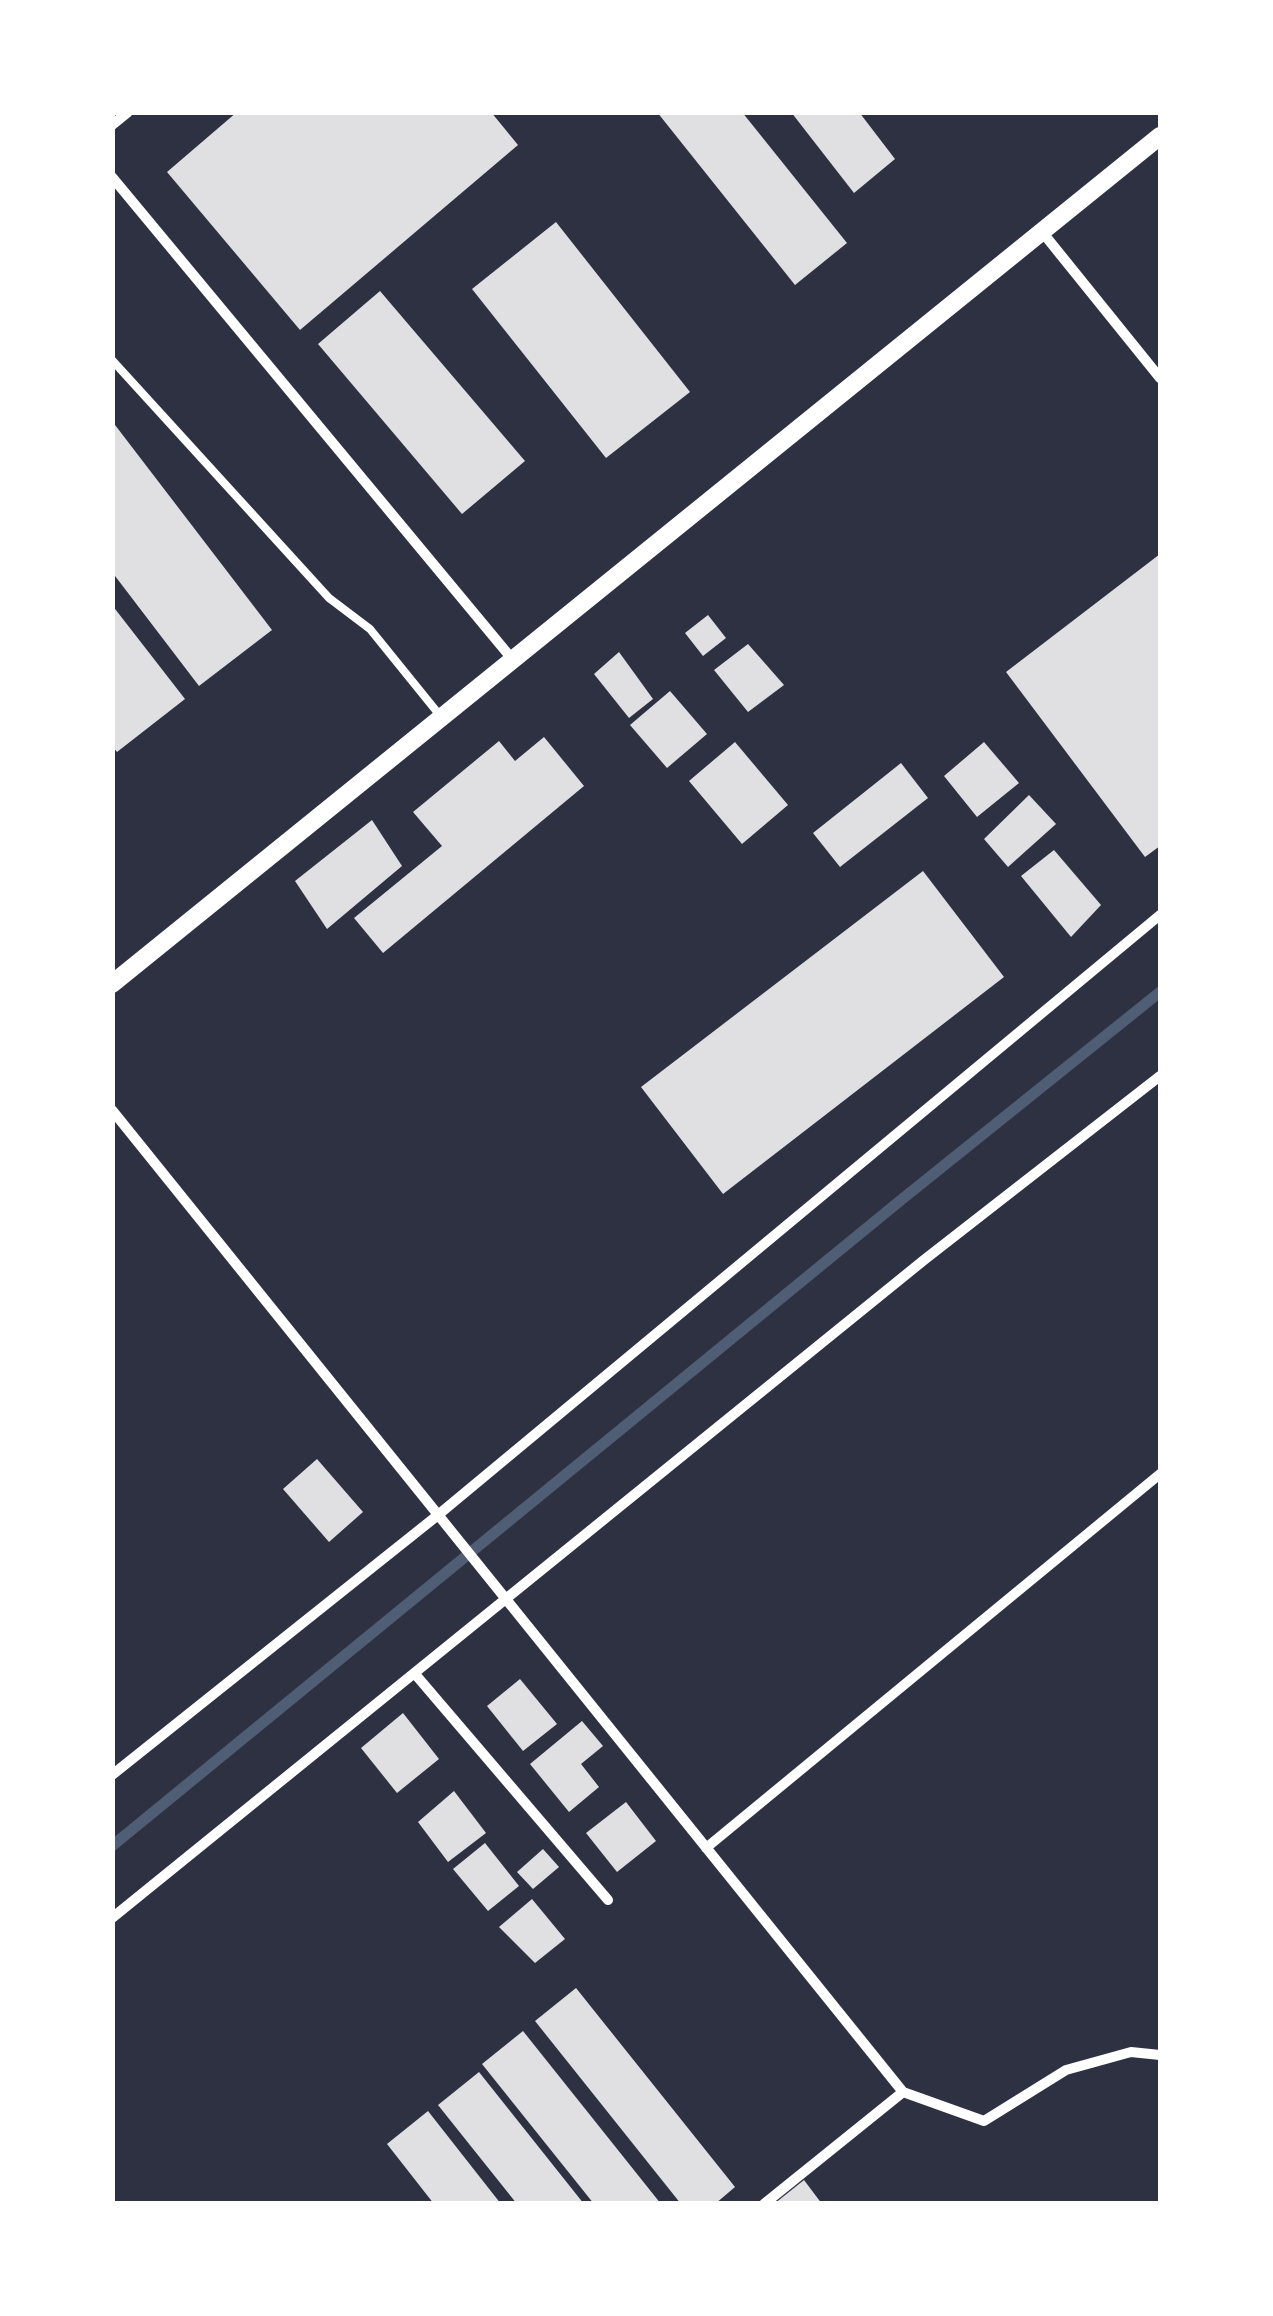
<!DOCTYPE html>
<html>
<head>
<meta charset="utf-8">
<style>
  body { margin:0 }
  #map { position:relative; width:1273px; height:2316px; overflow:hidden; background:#2d3142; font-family:Merriweather,serif }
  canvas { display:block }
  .frame { position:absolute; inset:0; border:115px solid #fff; pointer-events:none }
</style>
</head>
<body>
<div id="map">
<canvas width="1273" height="2316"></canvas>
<div class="frame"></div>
</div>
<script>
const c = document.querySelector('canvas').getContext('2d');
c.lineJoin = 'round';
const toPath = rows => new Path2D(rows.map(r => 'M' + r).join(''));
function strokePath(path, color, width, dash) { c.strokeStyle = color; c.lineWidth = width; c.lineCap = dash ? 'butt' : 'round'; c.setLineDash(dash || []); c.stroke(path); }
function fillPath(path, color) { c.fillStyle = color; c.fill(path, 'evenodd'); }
strokePath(toPath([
  [112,1846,901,1200,1160,992]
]), '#4f5d75', 11);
fillPath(toPath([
  [237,112,491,112,518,145,300,330,167,172],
  [657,112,742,112,847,243,795,285],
  [791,112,859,112,895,159,854,193],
  [556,222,690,392,606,458,472,289],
  [380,291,525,461,462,514,318,344],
  [112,421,272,630,199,686,112,572],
  [1160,554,1160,846,1145,857,1006,672],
  [112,605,185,699,117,752,112,746],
  [708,615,726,638,703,656,685,633],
  [748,644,784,685,748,712,714,670],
  [619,652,653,699,629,718,594,674],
  [670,691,707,734,667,768,630,725],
  [544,737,584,786,383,953,354,918,442,846,413,812,499,741,515,761],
  [735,742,788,805,742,844,689,781],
  [984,742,1019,783,977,817,944,776],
  [901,763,928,798,840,867,813,833],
  [1029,795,1056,824,1008,867,984,839],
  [372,820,402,866,327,929,295,881],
  [1054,850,1101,905,1071,937,1021,876],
  [923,871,1004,977,723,1194,641,1087],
  [317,1459,363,1512,329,1542,283,1489],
  [520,1679,557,1724,523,1751,487,1706],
  [403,1713,439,1759,397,1793,361,1748],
  [582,1721,603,1746,581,1764,599,1787,569,1812,530,1764],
  [454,1791,486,1833,448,1862,418,1822],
  [626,1802,656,1841,617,1872,586,1833],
  [485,1843,519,1886,488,1911,453,1869],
  [543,1849,559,1867,533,1889,517,1872],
  [532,1899,565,1939,535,1963,499,1927],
  [576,1988,735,2187,715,2204,681,2204,535,2021],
  [523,2031,661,2204,594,2204,482,2064],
  [479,2072,584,2204,517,2204,438,2105],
  [428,2111,501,2204,434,2204,387,2144],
  [804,2180,822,2204,774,2204]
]), '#e0e0e3');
strokePath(toPath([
  [112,360,329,598,370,629,442,718]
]), '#fff', 8);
strokePath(toPath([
  [112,125,128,112],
  [112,177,513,660],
  [1043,233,1160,378],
  [112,1110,903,2092,984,2121,1066,2070,1131,2052,1160,2055],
  [415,1674,608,1900],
  [112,1775,438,1515,1160,915],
  [706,1848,1160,1474],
  [112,1918,924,1260,1160,1076],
  [764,2204,903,2092]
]), '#fff', 10);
strokePath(toPath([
  [112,984,1160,136]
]), '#fff', 18);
</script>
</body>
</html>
